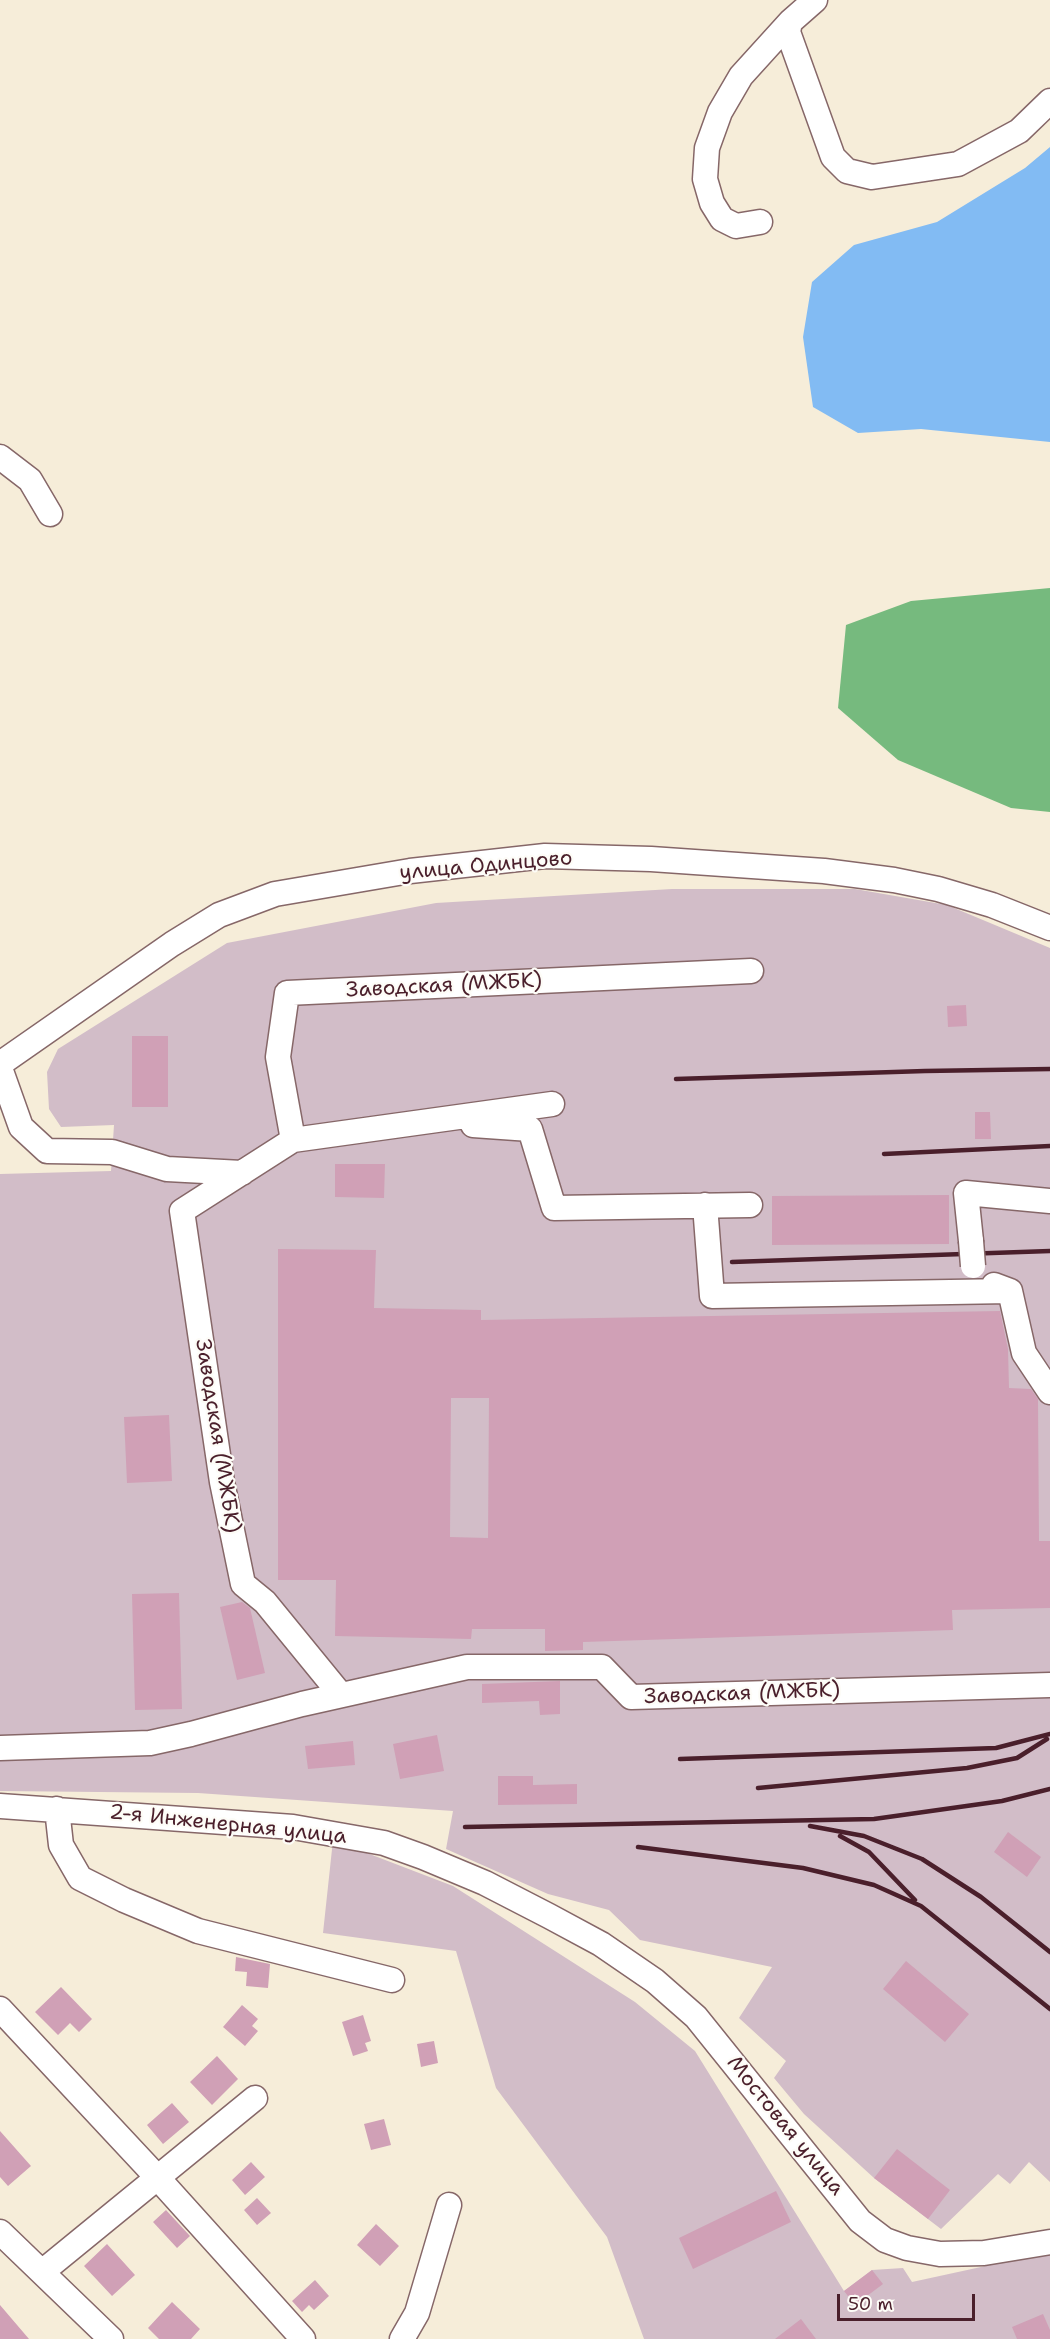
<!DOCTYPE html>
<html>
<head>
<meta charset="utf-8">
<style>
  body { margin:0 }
  #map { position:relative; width:1050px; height:2339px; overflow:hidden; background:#f6edd9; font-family:"Shantell Sans",sans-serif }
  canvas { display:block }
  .scale { position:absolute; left:837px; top:2294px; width:138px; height:27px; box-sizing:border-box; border:3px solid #4a1f2b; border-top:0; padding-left:8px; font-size:18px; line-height:21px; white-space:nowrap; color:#4a1f2b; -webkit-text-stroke:4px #fdfcf7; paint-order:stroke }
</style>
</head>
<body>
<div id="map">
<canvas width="1050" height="2339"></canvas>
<div class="scale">50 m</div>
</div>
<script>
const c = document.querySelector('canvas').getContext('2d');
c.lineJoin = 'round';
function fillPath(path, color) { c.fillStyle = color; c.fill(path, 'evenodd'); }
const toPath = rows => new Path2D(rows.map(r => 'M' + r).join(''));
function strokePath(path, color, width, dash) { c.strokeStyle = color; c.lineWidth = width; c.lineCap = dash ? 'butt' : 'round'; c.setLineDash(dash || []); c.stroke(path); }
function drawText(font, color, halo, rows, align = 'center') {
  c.font = font + ' "Shantell Sans",sans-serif'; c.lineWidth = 4.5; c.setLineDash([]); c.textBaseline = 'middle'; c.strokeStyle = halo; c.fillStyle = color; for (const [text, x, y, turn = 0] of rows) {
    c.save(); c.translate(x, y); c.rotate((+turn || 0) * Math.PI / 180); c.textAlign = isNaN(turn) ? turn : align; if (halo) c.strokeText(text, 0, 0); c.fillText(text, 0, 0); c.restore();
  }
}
fillPath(toPath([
  [672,889,855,889,947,905,1050,948,1050,2182,1029,2162,1010,2184,998,2174,941,2229,874,2178,804,2114,774,2078,786,2061,739,2018,772,1967,640,1940,609,1910,548,1894,446,1849,453,1811,198,1793,0,1791,0,1174,111,1171,114,1125,61,1127,49,1109,47,1072,58,1049,227,943,436,903],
  [333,1840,453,1886,635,2002,695,2051,844,2291,872,2270,903,2268,912,2282,1050,2252,1050,2339,644,2339,607,2237,496,2088,456,1951,323,1933]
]), '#d2bdc8');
fillPath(toPath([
  [1050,588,1050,812,1011,808,898,760,838,708,846,625,911,601]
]), '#76ba7e');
fillPath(toPath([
  [1050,147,1050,442,921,429,858,433,813,407,803,337,812,282,854,245,937,222,1025,168]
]), '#82bbf3');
fillPath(toPath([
  [966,1005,967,1026,948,1027,947,1006],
  [132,1036,168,1036,168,1107,132,1107],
  [975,1112,990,1112,991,1139,975,1139],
  [335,1164,385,1164,384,1198,335,1197],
  [949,1195,949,1244,772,1245,772,1196],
  [278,1249,376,1250,374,1308,481,1310,481,1320,1000,1311,1008,1349,1009,1388,1031,1389,1038,1399,1039,1541,1050,1541,1050,1608,952,1610,953,1630,583,1642,583,1650,545,1651,545,1629,472,1629,471,1639,335,1636,336,1580,278,1580],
  [451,1398,489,1398,488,1538,450,1537],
  [169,1415,172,1481,127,1483,124,1417],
  [179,1593,182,1709,135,1710,132,1594],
  [242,1602,250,1608,265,1673,237,1680,220,1607],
  [560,1681,560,1714,540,1715,539,1701,482,1703,482,1684],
  [437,1735,444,1771,400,1779,393,1744],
  [353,1741,355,1765,308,1769,305,1746],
  [498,1776,533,1776,533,1785,577,1784,577,1804,498,1805],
  [1008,1832,1041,1857,1027,1877,994,1852],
  [236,1957,270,1964,268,1988,246,1986,247,1972,235,1971],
  [906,1961,969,2014,945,2042,883,1989],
  [61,1987,92,2019,79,2032,70,2023,58,2035,35,2012],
  [242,2005,258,2019,252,2026,258,2031,245,2046,223,2027],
  [363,2015,371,2041,365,2043,368,2051,353,2056,342,2022],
  [434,2041,438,2063,421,2067,417,2044],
  [217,2056,238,2079,212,2105,190,2082],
  [172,2103,189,2122,163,2144,147,2125],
  [384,2119,391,2145,371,2150,364,2124],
  [0,2131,31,2166,8,2186,0,2177],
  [897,2149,950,2190,928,2219,874,2178],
  [251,2162,265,2177,245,2195,232,2180],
  [776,2191,791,2222,693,2269,679,2238],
  [257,2198,271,2213,257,2225,244,2210],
  [166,2210,190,2236,177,2248,153,2222],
  [376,2224,399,2246,380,2266,357,2245],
  [107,2244,135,2275,112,2296,84,2266],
  [872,2270,883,2284,855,2305,844,2291],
  [315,2280,329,2296,314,2310,309,2305,302,2312,292,2301],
  [172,2302,200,2329,191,2339,159,2339,148,2328],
  [0,2305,29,2339,0,2339],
  [1043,2314,1050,2330,1050,2339,1017,2339,1012,2327],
  [801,2319,816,2339,775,2339]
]), '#d0a0b6');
const minor = toPath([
  [815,0,790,22,788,32,833,157,847,171,872,177,958,164,1019,131,1050,101],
  [760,222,736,226,722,219,712,203,705,179,707,148,720,112,741,76,790,22],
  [0,457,30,480,50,514],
  [0,1064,172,944,219,915,275,894,410,871,545,856,651,859,824,871,894,880,938,889,992,905,1050,928],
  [0,1068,21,1127,47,1151,112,1152,167,1169,242,1173],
  [473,1125,530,1129,554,1208,750,1205],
  [293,1140,278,1057,287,993,751,971],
  [705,1205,712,1296,1010,1291],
  [971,1241,966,1193,1050,1201],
  [994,1285,1010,1291,1024,1353,1050,1392],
  [341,1695,265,1602,243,1584,222,1482,182,1211,293,1140,552,1104],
  [0,1748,150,1743,191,1734,302,1704,467,1667,602,1667,631,1697,1050,1685],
  [0,1806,293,1827,384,1843,423,1857,485,1883,549,1916,601,1944,655,1981,696,2017,860,2221,885,2240,907,2248,940,2254,984,2253,1050,2242],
  [57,1809,61,1845,80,1878,124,1900,198,1931,392,1980],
  [0,2009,156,2176,303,2339],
  [0,2232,111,2339],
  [42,2272,255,2098],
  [402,2339,417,2313,449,2205]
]);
strokePath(minor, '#866768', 27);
strokePath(minor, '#fff', 24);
strokePath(toPath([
  [676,1079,925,1071,1050,1069],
  [884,1154,1050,1146],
  [732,1262,1050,1251],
  [680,1759,996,1748,1050,1734],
  [758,1788,967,1768,1017,1758,1047,1739],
  [810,1826,864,1836,922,1859,981,1897,1050,1952],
  [465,1827,874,1819,1002,1801,1050,1789],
  [840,1836,869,1852,915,1900],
  [638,1847,803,1868,874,1885,921,1906,1050,2009]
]), '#4a1f2b', 4.5);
const minorBridge = toPath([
  [971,1241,973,1266]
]);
strokePath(minorBridge, '#866768', 27, []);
strokePath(minorBridge, '#fff', 24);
drawText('21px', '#4a1f2b', '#fdfcf7', [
  ["улица Одинцово",486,866,-5],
  ["Заводская (МЖБК)",444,986,-3],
  ["Заводская (МЖБК)",217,1436,81],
  ["Заводская (МЖБК)",742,1694,-2],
  ["2-я Инженерная улица",228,1825,6],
  ["Мостовая улица",785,2126,51]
]);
</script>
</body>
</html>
